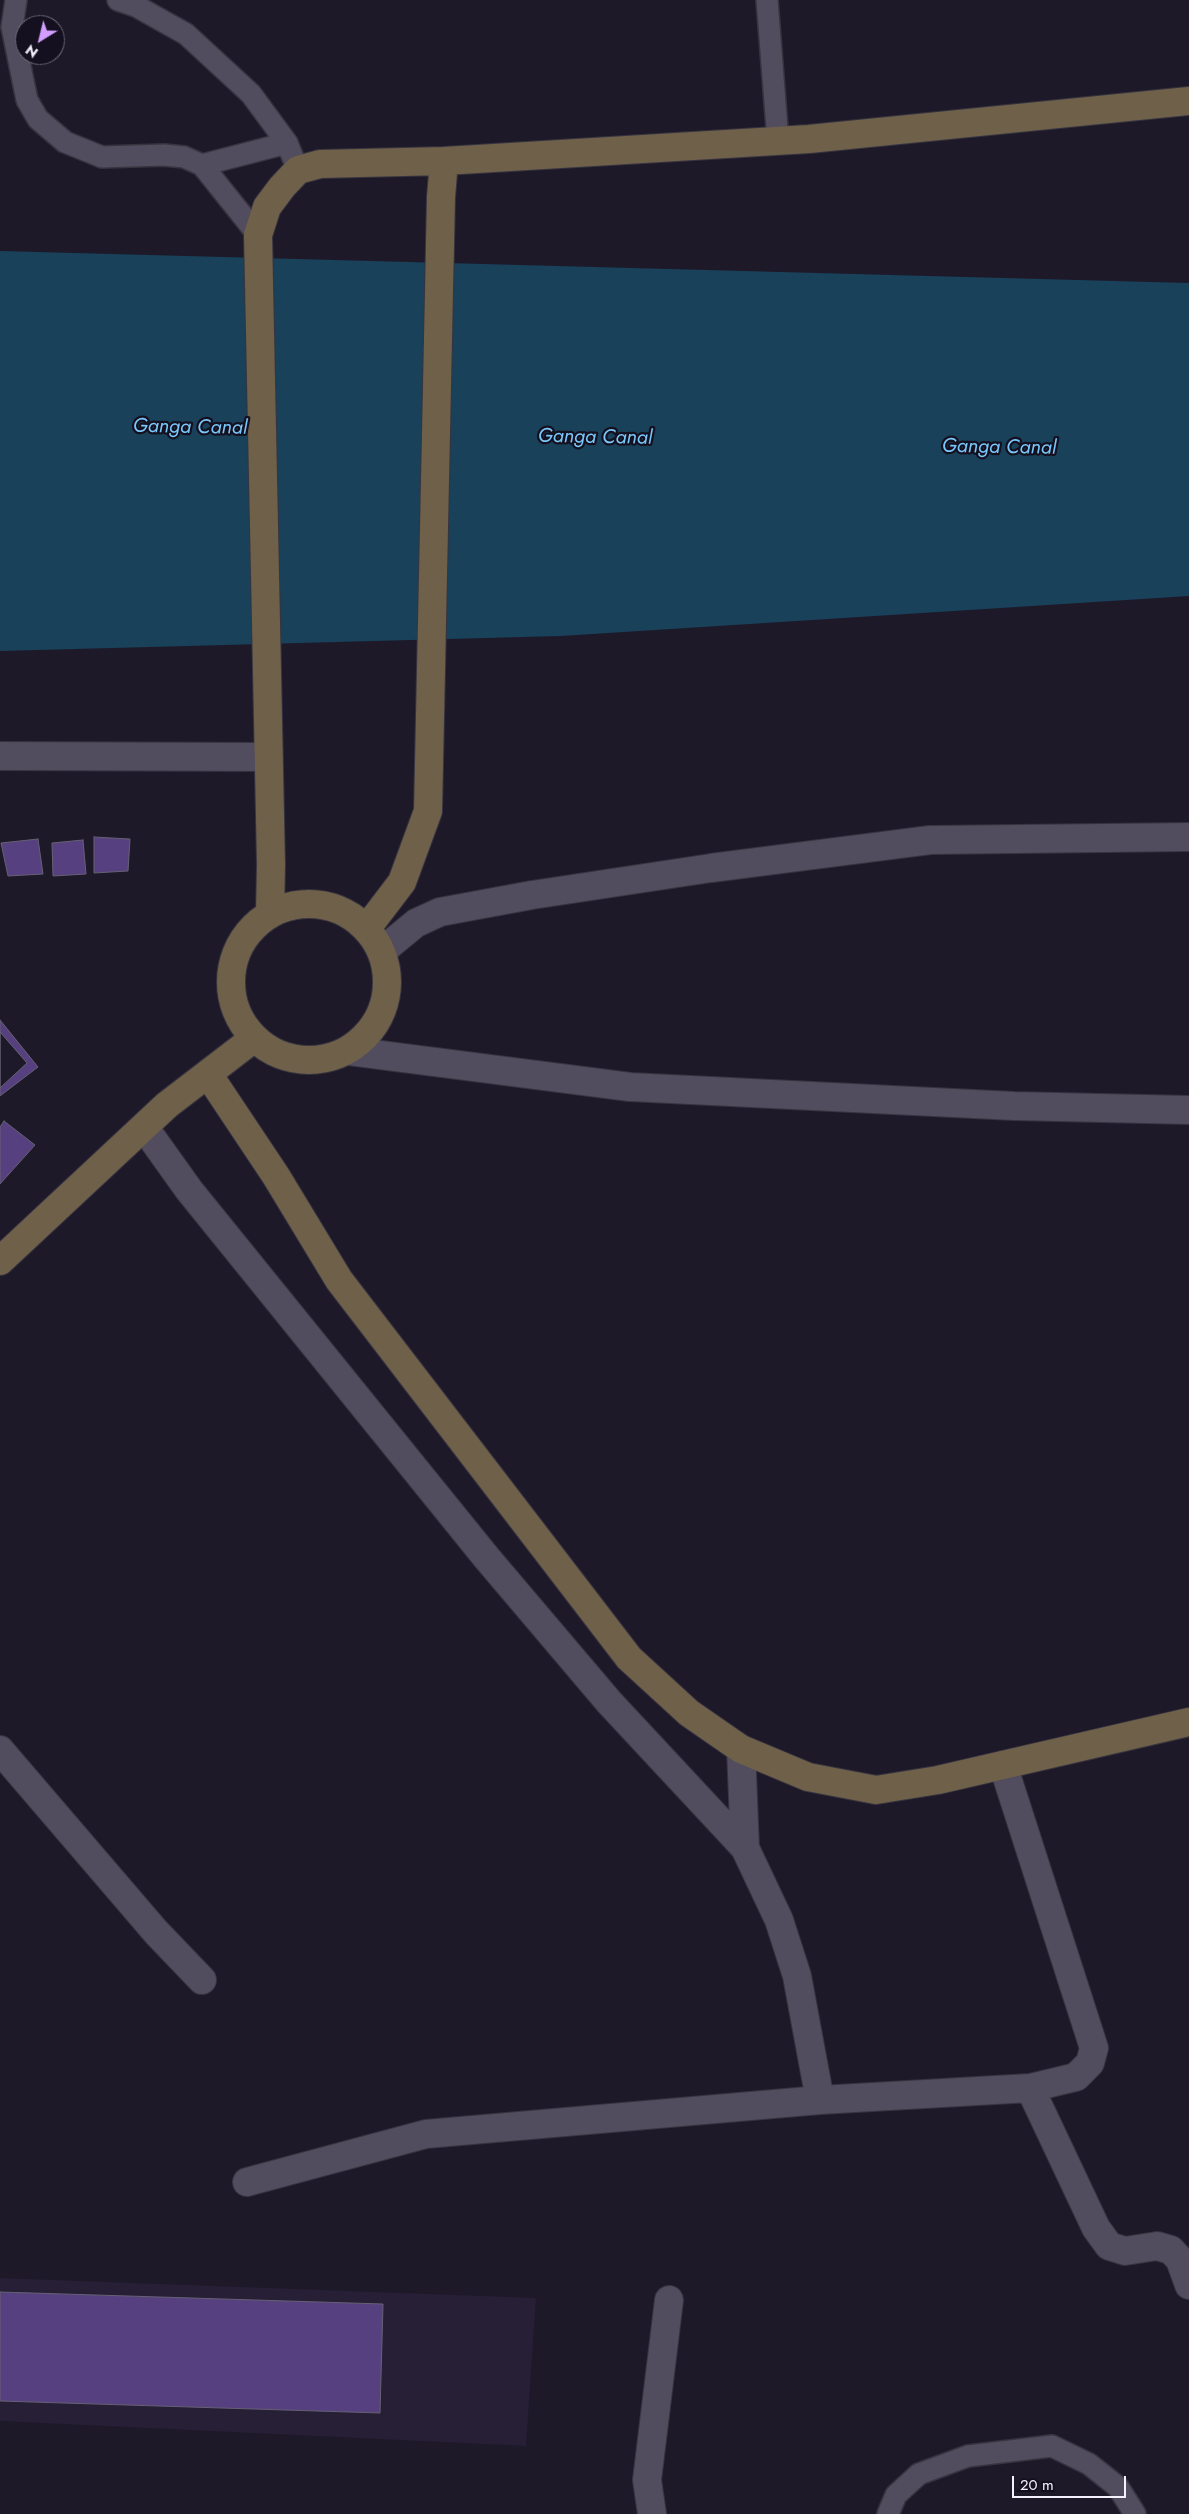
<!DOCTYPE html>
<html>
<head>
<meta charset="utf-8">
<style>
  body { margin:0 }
  #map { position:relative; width:1189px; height:2514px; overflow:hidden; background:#1e1929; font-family:Jost,sans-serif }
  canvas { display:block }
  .north { position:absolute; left:15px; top:15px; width:50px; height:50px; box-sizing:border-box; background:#15101f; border:1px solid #6f6a78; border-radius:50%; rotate:216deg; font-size:14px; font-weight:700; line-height:20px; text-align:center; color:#f5f2fd }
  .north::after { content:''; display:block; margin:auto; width:18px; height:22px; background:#d19dfe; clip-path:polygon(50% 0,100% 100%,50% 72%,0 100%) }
  .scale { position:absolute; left:1012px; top:2476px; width:114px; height:22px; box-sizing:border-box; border:2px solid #f5f2fd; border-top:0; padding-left:6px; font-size:15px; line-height:18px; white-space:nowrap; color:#f5f2fd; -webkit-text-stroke:4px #15101f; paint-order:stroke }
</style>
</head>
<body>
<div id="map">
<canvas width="1189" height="2514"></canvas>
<div class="north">N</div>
<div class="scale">20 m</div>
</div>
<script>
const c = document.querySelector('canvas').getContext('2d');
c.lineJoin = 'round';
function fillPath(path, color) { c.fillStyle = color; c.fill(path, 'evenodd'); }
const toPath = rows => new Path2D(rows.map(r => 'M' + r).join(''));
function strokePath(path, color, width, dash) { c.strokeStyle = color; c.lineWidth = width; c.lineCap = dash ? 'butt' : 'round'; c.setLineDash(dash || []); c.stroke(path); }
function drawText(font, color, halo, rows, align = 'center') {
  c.font = font + ' Jost,sans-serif'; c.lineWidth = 4.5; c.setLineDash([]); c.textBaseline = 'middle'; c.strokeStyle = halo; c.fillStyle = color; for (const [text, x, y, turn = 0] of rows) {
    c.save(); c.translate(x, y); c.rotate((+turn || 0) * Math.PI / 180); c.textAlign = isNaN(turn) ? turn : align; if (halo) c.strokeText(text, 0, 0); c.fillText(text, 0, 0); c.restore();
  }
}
fillPath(toPath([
  [0,2278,536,2298,526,2446,0,2421]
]), '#261f35');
fillPath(toPath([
  [0,251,1189,283,1189,596,561,636,0,651]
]), '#19415a');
const building = toPath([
  [94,837,130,839,128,871,94,873,94,837],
  [38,839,43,874,8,876,1,843,38,839],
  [83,840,86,874,53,876,52,843,83,840],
  [0,1020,38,1067,0,1096,0,1020],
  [0,1032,27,1063,0,1088,0,1032],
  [4,1121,35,1145,0,1184,0,1127,4,1121],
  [0,2292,383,2304,380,2413,0,2401,0,2292]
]);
fillPath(building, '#57407f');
strokePath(building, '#666173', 1);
const lane = toPath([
  [16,0,12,27,27,100,38,119,65,142,102,157,164,155,184,157,202,165,258,235],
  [118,0,136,6,186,34,251,94,287,143,298,170],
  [767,0,778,141],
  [202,165,287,143],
  [888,2514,896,2495,919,2474,968,2456,1052,2446,1089,2464,1118,2487,1135,2514]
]);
const street = toPath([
  [0,756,268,757],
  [382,951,416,923,440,912,532,895,711,868,930,840,1189,837],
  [349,1051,630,1087,1014,1106,1189,1110],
  [144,1127,189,1190,486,1557,609,1702,745,1848,779,1920,797,1976,820,2100],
  [741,1749,745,1848],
  [0,1750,156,1932,202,1980],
  [1030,2088,1096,2228,1109,2246,1125,2251,1157,2246,1171,2250,1180,2260,1189,2285],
  [247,2182,426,2134,820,2100,1030,2088,1076,2077,1090,2063,1094,2048,1003,1765],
  [652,2514,647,2480,669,2300]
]);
const secondary = toPath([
  '231 982a78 78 0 1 1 156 0a78 78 0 1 1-156 0Z',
  [270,913,271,865,258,235,267,207,282,187,298,170,320,164,444,161,809,139,1189,101],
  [367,928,402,882,428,811,441,197,444,161],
  [208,1074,276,1176,339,1280,629,1658,689,1713,741,1749,808,1777,876,1790,938,1780,1189,1722],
  [0,1261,167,1105,253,1039]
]);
strokePath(lane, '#373440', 24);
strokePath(street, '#373440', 30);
strokePath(secondary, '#373440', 30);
strokePath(lane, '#514c5e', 21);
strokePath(street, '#514c5e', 28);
strokePath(secondary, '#6f6049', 28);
drawText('italic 20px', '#79c8fb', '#15101f', [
  ["Ganga Canal",190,428,1],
  ["Ganga Canal",595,438,1],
  ["Ganga Canal",999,448,1]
]);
</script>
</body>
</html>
